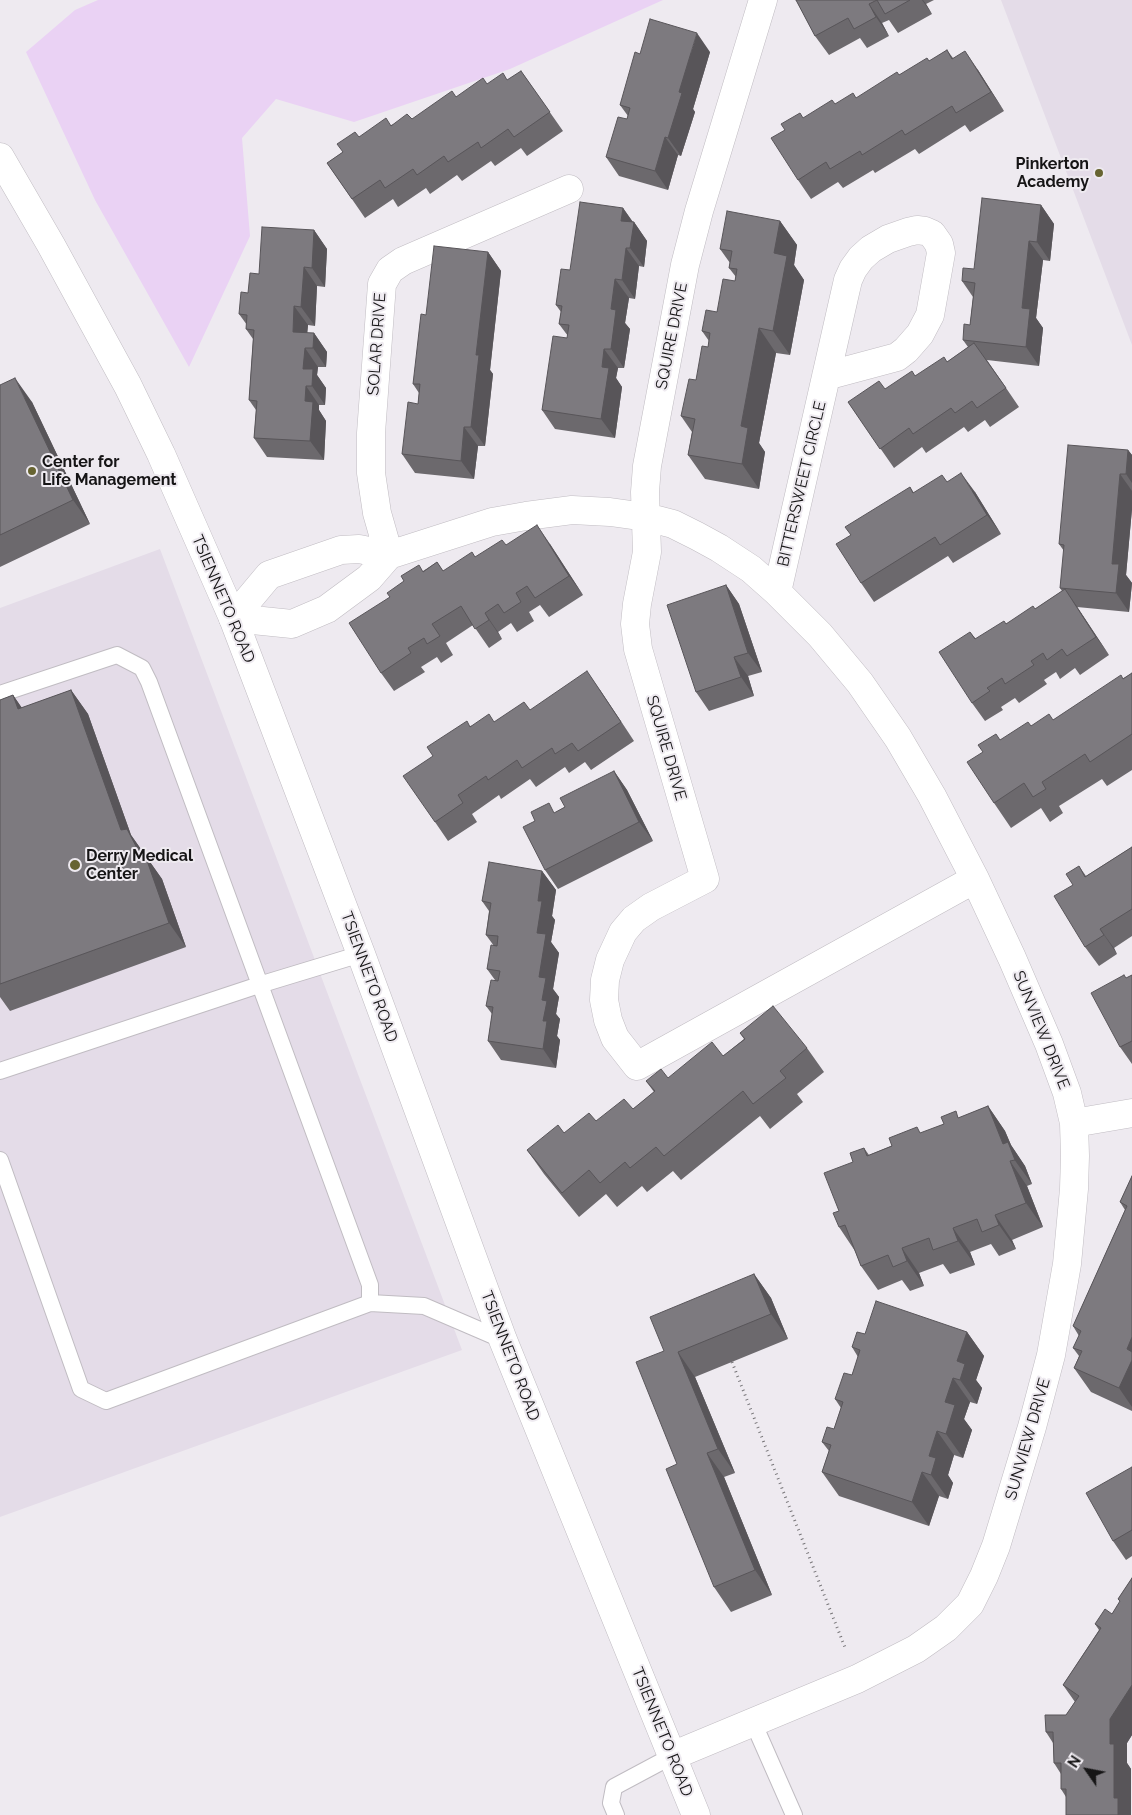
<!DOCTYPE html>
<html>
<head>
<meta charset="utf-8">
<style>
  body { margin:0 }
  #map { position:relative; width:1132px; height:1815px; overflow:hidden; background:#eeeaf0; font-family:Raleway,sans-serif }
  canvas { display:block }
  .north { position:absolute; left:1062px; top:1745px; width:50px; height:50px; -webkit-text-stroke:4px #eeeaf0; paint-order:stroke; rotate:303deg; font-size:14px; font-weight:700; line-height:20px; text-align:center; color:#161516 }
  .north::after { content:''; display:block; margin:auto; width:18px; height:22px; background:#161516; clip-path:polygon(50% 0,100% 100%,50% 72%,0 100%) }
</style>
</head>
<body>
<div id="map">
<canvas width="1132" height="1815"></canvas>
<div class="north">N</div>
</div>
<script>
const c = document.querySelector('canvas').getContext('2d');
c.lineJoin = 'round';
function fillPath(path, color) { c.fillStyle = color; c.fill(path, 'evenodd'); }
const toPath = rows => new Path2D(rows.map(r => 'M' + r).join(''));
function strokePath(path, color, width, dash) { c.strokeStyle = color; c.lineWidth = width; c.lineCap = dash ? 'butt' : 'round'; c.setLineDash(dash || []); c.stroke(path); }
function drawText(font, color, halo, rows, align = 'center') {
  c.font = font + ' Raleway,sans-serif'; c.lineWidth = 4; c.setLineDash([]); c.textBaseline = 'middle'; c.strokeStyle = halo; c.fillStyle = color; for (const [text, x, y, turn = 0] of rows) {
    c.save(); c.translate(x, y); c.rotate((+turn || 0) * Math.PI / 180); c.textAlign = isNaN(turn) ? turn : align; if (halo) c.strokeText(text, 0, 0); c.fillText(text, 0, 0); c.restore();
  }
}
fillPath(toPath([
  [1001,0,1132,0,1132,345],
  [160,549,462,1350,0,1517,0,608]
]), '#e4dce8');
fillPath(toPath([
  [98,0,663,0,510,69,354,122,276,99,242,138,250,236,189,367,95,200,26,52,75,10]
]), '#ead2f4');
const lane = toPath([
  [0,694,117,655,142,668,149,682,370,1285,370,1303,106,1401,81,1389,0,1160],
  [0,1071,259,985,361,954],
  [370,1303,424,1306,503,1340],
  [753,1722,794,1815],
  [616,1815,611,1803,614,1787,672,1756]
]);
const street = toPath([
  [763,0,699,211,685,265,647,466,645,492,647,552,637,604,635,624,638,649,705,879,651,907,634,919,623,932,610,960,605,980,604,1000,608,1020,615,1038,637,1066,975,879],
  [389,555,377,513,371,473,371,433,382,284,390,270,403,261,569,189],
  [777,592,845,293,848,280,853,269,861,258,871,249,888,239,908,232,917,230,925,231,932,234,939,244,941,253,930,315,920,334,906,350,897,357,826,376],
  [233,618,269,575,341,550,359,549,389,555,492,522,526,516,572,510,610,512,646,517,673,524,697,536,719,548,751,569,777,592,820,635,860,683,898,738,932,796,975,879,1012,958,1049,1044,1067,1093,1074,1123,1075,1156,1074,1189,1067,1264,1051,1355,1032,1427,996,1546,984,1576,970,1604,946,1628,916,1649,857,1679,672,1756],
  [233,618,292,624,327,609,369,578,389,555],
  [1074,1123,1132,1113]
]);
const secondary = toPath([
  [0,157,51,245,128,386,161,454,233,618,361,954,503,1340,696,1815]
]);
strokePath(lane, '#c0bcc2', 18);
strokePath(street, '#c0bcc2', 29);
strokePath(secondary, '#c0bcc2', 29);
strokePath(toPath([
  [732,1362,846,1650]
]), '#787679', 3, [1, 4]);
strokePath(lane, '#fff', 16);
strokePath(street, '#fff', 28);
strokePath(secondary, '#fff', 28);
fillPath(toPath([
  [796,0,934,0,926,4,932,14,898,33,889,20,882,23,889,36,867,48,860,38,829,55,815,36],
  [947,50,953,58,978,70,1004,111,970,132,965,125,919,154,915,149,875,173,873,170,843,188,838,182,811,199,798,180,785,130,835,104,857,98,899,75,930,61],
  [710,52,693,109,695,112,681,156,678,155,668,190,619,176,606,157,627,119,628,116,620,105,640,54],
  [521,71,563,131,527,156,521,148,495,166,491,161,462,181,457,175,430,194,426,188,398,207,393,199,365,218,327,163,343,152,359,137,391,125,412,119,456,97,487,84,508,80],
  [1041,205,1054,224,1050,261,1043,260,1036,318,1043,328,1039,366,987,360,1019,407,990,427,985,420,968,432,964,427,926,453,922,447,894,468,848,402,885,389,947,362,968,347,963,340,970,325,973,297,962,281],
  [623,208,633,222,634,222,647,241,644,267,639,266,635,299,629,298,625,323,630,329,624,368,618,368,616,378,622,387,615,438,555,429,542,410,567,338,568,336,559,324,561,312,556,305,570,270],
  [780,221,797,245,794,265,804,280,790,355,776,353,759,443,765,452,759,489,705,479,688,455,692,432,681,416,696,380,708,347,709,341,702,331,717,312,735,281,736,277,729,268,730,263,720,249],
  [314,230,327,249,325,287,317,286,315,326,308,325,307,333,314,333,327,352,326,367,318,367,317,375,326,388,325,405,319,405,319,410,326,421,324,460,267,457,254,438,256,410,249,400,253,339,246,329,247,325,239,314,248,293,259,274],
  [488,252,501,271,490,370,493,374,485,446,478,446,474,479,415,473,402,454,418,404,419,393,413,384,426,315],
  [0,385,32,402,90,524,0,567],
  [1128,450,1132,455,1132,509,1126,575,1132,583,1129,612,1077,607,1109,655,1080,675,1075,668,1060,679,1056,672,1044,680,1047,684,1019,703,1015,698,1001,707,1003,710,985,721,972,703,970,632,976,639,1035,609,1062,591,1060,588,1064,551,1059,544],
  [947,482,975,492,1001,534,953,563,948,556,874,602,861,583,851,535,910,487,914,493],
  [550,544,583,595,549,617,540,605,529,612,534,621,517,632,511,623,498,632,502,639,489,648,473,625,446,643,453,655,441,663,437,657,421,667,425,672,394,691,381,673,423,571,437,562,443,571,506,545],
  [726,585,739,604,762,672,748,676,754,696,709,711,696,692],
  [1132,673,1132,770,1107,786,1102,779,1059,806,1063,813,1050,822,1041,808,1011,828,994,803,983,752,1000,740,1031,726,1053,720],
  [71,690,88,714,131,835,162,879,186,947,10,1011,0,997,0,700,13,695,22,708],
  [600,690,634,741,591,770,585,762,569,773,565,767,536,787,530,779,501,799,499,795,472,814,477,822,448,841,435,822,433,756,470,726,494,722,530,710],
  [614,771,627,790,653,841,558,889,545,870,556,812,565,807],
  [1132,847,1132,936,1114,948,1117,954,1099,966,1085,947,1079,866,1086,876],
  [542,871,556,890,552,916,555,920,551,942,559,953,553,989,559,997,556,1014,560,1019,557,1036,560,1040,556,1068,501,1060,488,1041,492,1014,486,1006,495,980,487,969,494,946,486,935,489,911,482,901],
  [1132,975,1132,1064,1120,1047,1127,978],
  [740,1033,807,1048,824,1072,797,1094,803,1102,770,1129,760,1116,681,1180,673,1171,647,1192,642,1186,617,1207,606,1194,579,1217,544,1174,527,1150,564,1133,633,1109,654,1092,646,1081,668,1078,723,1056,744,1039],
  [988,1106,1005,1131,1011,1145,1025,1166,1032,1184,1027,1186,1043,1227,1012,1240,1016,1249,999,1256,991,1244,970,1252,975,1265,950,1274,943,1264,919,1273,924,1286,910,1291,902,1280,878,1290,861,1266,855,1251,839,1227,853,1162,864,1148,869,1155],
  [1132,1176,1132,1411,1091,1392,1074,1368,1079,1356,1073,1348,1079,1336,1073,1326,1125,1210,1120,1202],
  [754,1274,771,1298,788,1339,695,1377,735,1473,724,1477,772,1595,731,1612,714,1587,664,1351],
  [967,1332,984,1356,976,1380,982,1388,977,1404,970,1402,964,1419,972,1430,963,1458,954,1455,948,1475,953,1483,948,1499,939,1496,929,1526,839,1496,822,1472,829,1451,822,1442,834,1429,841,1408,835,1399,852,1375,858,1357,852,1347,865,1334],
  [1132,1467,1132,1556,1126,1560,1113,1541],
  [1132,1578,1132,1735,1127,1743,1127,1763,1131,1769,1131,1815,1066,1815,1066,1797,1061,1789,1061,1774,1054,1763,1053,1743,1046,1732,1066,1715,1075,1702,1063,1685,1099,1630,1095,1624,1112,1614,1120,1602,1118,1599]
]), '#6c696d');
fillPath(toPath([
  [922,0,923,0,926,4,932,14],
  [869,4,882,23,889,36,876,17],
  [697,33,710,52,693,109,695,112,681,156,668,138,679,92],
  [965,51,978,70,1004,111,991,92],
  [665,137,678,155,668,190,655,171],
  [1041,205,1054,224,1050,261,1037,242],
  [623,208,634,224,634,222,647,241,644,267,630,248,621,221],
  [780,221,797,245,794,265,804,280,790,355,773,331,774,253],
  [314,230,327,249,325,287,312,268],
  [1029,241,1043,260,1036,318,1043,328,1039,366,1026,347,1022,308],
  [626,248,639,266,635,299,622,280],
  [488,252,501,271,490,370,493,374,485,446,471,427,476,355],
  [304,267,317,286,315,326,301,307],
  [615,279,629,298,625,323,630,329,624,368,611,349,611,309],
  [294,306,308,325,306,348,305,348,318,367,317,375,326,388,325,405,312,386,303,369,293,332],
  [759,328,776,353,759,443,765,452,759,489,742,464,741,426],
  [314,333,327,352,326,367,313,348],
  [604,349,618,368,616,378,622,387,615,438,601,419,602,367],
  [15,378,32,402,90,524,73,500],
  [306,386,319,405,319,410,326,421,324,460,310,441,305,401],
  [464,427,478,446,474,479,461,461],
  [1128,450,1132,455,1132,483,1126,474],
  [961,473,975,492,1001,534,987,515],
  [1120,474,1132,491,1132,509,1126,575,1132,583,1129,612,1116,593,1112,564],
  [537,525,550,544,583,595,569,576],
  [726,585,739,604,762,672,748,653],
  [1065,589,1078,608,1109,655,1096,637],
  [485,613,498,632,502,639,489,620],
  [734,657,748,676,754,696,741,677],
  [587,671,600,690,634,741,621,722],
  [71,690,88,714,131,835,162,879,186,947,169,923,121,830],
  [13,695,30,720,18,709],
  [614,771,627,790,653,841,639,822],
  [542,871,556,890,552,916,555,920,551,942,559,953,553,989,559,997,556,1014,560,1019,557,1036,560,1040,556,1068,543,1049,543,1021,542,1000,539,977,537,933,538,901],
  [1100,929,1114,948,1117,954,1104,935],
  [988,1106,1005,1131,1011,1145,1025,1166,1032,1184,1003,1144],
  [1010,1161,1027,1186,1043,1227,1026,1203],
  [995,1215,1012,1240,1016,1249,999,1225],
  [953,1228,970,1252,975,1265,958,1241],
  [902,1248,919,1273,924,1286,907,1261],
  [754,1274,771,1298,788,1339,771,1314],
  [967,1332,984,1356,976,1380,982,1388,977,1404,960,1380,957,1361],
  [1132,1337,1132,1357,1127,1349],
  [678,1352,695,1377,735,1473,718,1449],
  [1132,1360,1132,1407,1119,1388],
  [953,1378,970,1402,964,1419,972,1430,963,1458,946,1434,945,1402],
  [937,1431,954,1455,948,1475,953,1483,948,1499,931,1475,929,1456],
  [707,1453,724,1477,772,1595,755,1570],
  [922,1472,939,1496,929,1526,912,1502],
  [1132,1685,1132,1735,1127,1743,1127,1763,1131,1769,1131,1815,1118,1815,1114,1798,1110,1744,1110,1719]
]), '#585559');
const building = toPath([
  [796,0,877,0,869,4,876,17,854,29,848,18,815,36,796,0],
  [877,0,910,0,885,14,877,0],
  [650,19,697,33,679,92,682,93,668,138,665,137,655,171,606,157,618,117,627,119,630,108,620,105,635,52,640,54,650,19],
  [947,50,952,59,965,51,991,92,956,113,952,106,905,135,902,130,862,155,860,151,830,169,826,162,798,180,771,138,785,130,781,124,800,113,803,118,832,100,835,104,853,93,856,98,897,72,899,75,927,58,929,61,947,50],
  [521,71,550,112,514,137,508,129,481,148,478,142,448,162,444,156,417,175,413,169,385,188,380,180,352,199,327,163,343,152,337,144,355,132,359,137,386,118,391,126,407,114,412,119,452,91,456,97,483,78,487,84,503,73,507,80,521,71],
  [982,198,1041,205,1037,242,1029,241,1022,308,1030,309,1026,347,963,340,964,324,970,325,975,283,962,281,963,268,974,269,982,198],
  [580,202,623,208,621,221,634,222,630,248,626,248,622,280,615,279,611,309,616,310,611,349,604,349,602,367,609,368,601,419,542,410,553,336,567,338,569,325,559,324,562,306,556,305,561,269,570,270,580,202],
  [727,211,780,221,774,253,787,256,773,331,759,328,741,426,748,428,742,464,688,455,695,419,681,416,689,379,696,380,702,346,708,347,710,333,702,331,706,310,717,312,723,279,735,281,737,269,729,268,732,251,720,249,727,211],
  [262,227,314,230,312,268,304,267,301,307,294,306,293,332,314,333,313,348,305,348,303,369,313,369,312,386,306,386,305,401,313,402,310,441,254,438,257,401,249,400,254,330,246,329,247,315,239,314,241,292,248,293,250,273,259,274,262,227],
  [434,246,488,252,476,355,479,355,471,427,464,427,461,461,402,454,408,402,418,404,420,384,413,384,421,314,426,315,434,246],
  [974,343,1006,388,977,408,972,401,955,413,951,408,913,434,909,428,880,449,848,402,879,381,885,389,912,371,915,376,944,357,947,362,974,343],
  [15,378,73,500,0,535,0,385,15,378],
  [1068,445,1128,450,1126,474,1120,474,1112,564,1119,564,1116,593,1060,588,1064,545,1059,544,1068,445],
  [961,473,987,515,940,545,935,537,861,583,836,544,851,535,845,527,910,487,913,493,942,475,947,482,961,473],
  [537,525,569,576,535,598,527,586,516,593,521,602,504,613,498,604,485,613,489,620,475,629,461,606,432,624,440,636,427,644,424,638,408,648,411,653,381,673,349,623,390,597,387,593,404,581,401,576,419,565,423,572,437,562,443,571,472,552,475,557,502,540,506,545,537,525],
  [726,585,748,653,734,657,741,677,696,692,667,605,726,585],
  [1065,589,1096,637,1067,656,1062,649,1047,660,1043,653,1031,661,1034,665,1005,684,1002,678,987,688,990,691,972,703,939,652,970,632,975,639,1004,621,1006,624,1033,606,1035,609,1065,589],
  [587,671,621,722,578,751,572,743,555,754,552,748,522,768,517,760,488,780,486,776,458,795,463,803,435,822,403,776,433,756,427,747,467,721,470,727,489,714,494,722,524,702,530,710,587,671],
  [1132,673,1132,734,1090,762,1085,754,1042,782,1046,789,1033,797,1024,783,994,803,967,762,983,752,978,745,996,734,1000,740,1028,722,1031,726,1049,714,1053,720,1121,675,1123,679,1132,673],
  [71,690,121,830,127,829,139,852,145,855,169,923,0,984,0,700,13,695,18,709,71,690],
  [614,771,639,822,545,870,523,827,535,821,531,812,549,803,554,813,565,807,560,798,614,771],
  [1132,847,1132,909,1100,929,1104,935,1085,947,1054,896,1073,885,1066,874,1079,866,1085,877,1132,847],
  [489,862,542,871,538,901,542,901,537,933,546,934,539,977,546,978,542,1000,547,1001,543,1021,547,1021,543,1049,488,1041,493,1007,486,1006,491,980,498,981,500,971,487,969,491,945,497,946,498,936,486,935,491,903,482,901,489,862],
  [1124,975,1126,978,1132,975,1132,1041,1120,1047,1091,993,1124,975],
  [773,1006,807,1048,780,1071,786,1078,753,1104,743,1091,664,1156,656,1147,630,1168,625,1162,600,1183,589,1170,562,1193,527,1150,558,1125,564,1133,589,1113,596,1121,624,1099,633,1109,655,1091,646,1081,661,1069,668,1078,712,1042,723,1056,745,1039,740,1033,773,1006],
  [988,1106,1003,1144,1008,1142,1015,1160,1010,1161,1026,1203,995,1215,999,1225,982,1232,977,1219,953,1228,958,1241,933,1250,929,1238,902,1248,907,1261,893,1267,888,1255,861,1266,845,1225,839,1227,833,1213,839,1211,824,1173,853,1162,850,1153,864,1148,867,1156,892,1146,889,1138,917,1127,920,1133,944,1124,941,1117,956,1111,958,1118,988,1106],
  [1132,1176,1132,1337,1127,1349,1132,1352,1132,1360,1119,1388,1074,1368,1082,1351,1073,1348,1081,1331,1073,1326,1127,1206,1120,1202,1132,1176],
  [754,1274,771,1314,678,1352,718,1449,707,1453,755,1570,714,1587,666,1469,677,1464,636,1362,664,1351,650,1317,754,1274],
  [876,1301,967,1332,957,1361,965,1364,960,1380,953,1378,945,1402,955,1405,946,1434,937,1431,929,1456,936,1458,931,1475,922,1472,912,1502,822,1472,831,1445,822,1442,827,1427,834,1429,843,1402,835,1399,844,1373,852,1375,860,1350,852,1347,857,1332,865,1334,876,1301],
  [1132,1467,1132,1530,1113,1541,1086,1493,1132,1467],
  [1132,1578,1132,1685,1110,1719,1110,1744,1114,1744,1114,1798,1118,1798,1118,1815,1066,1815,1066,1789,1061,1789,1061,1763,1054,1763,1053,1732,1046,1732,1045,1715,1066,1715,1079,1696,1063,1685,1101,1628,1095,1624,1105,1609,1112,1614,1120,1601,1118,1599,1132,1578]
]);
fillPath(building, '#7d7a7f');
strokePath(building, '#585559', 1);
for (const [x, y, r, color] of [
  [1099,173,5,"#676431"],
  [32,471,5,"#676431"],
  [75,865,6,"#676431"]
]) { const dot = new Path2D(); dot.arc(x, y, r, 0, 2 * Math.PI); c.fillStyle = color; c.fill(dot); strokePath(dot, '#eeeaf0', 2); }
drawText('bold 16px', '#161516', '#eeeaf0', [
  ["Pinkerton",1089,164,"right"],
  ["Academy",1089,182,"right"],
  ["Center for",42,462],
  ["Life Management",42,480],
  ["Derry Medical",86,856],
  ["Center",86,874]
], 'left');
drawText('16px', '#161516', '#eeeaf0', [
  ["SQUIRE DRIVE",672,336,-79],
  ["SOLAR DRIVE",377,344,-86],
  ["BITTERSWEET CIRCLE",802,484,-77],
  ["TSIENNETO ROAD",223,599,67],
  ["SQUIRE DRIVE",666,748,74],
  ["TSIENNETO ROAD",369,977,70],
  ["SUNVIEW DRIVE",1041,1030,68],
  ["TSIENNETO ROAD",510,1356,69],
  ["SUNVIEW DRIVE",1028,1439,-74],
  ["TSIENNETO ROAD",662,1732,68]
]);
</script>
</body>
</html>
